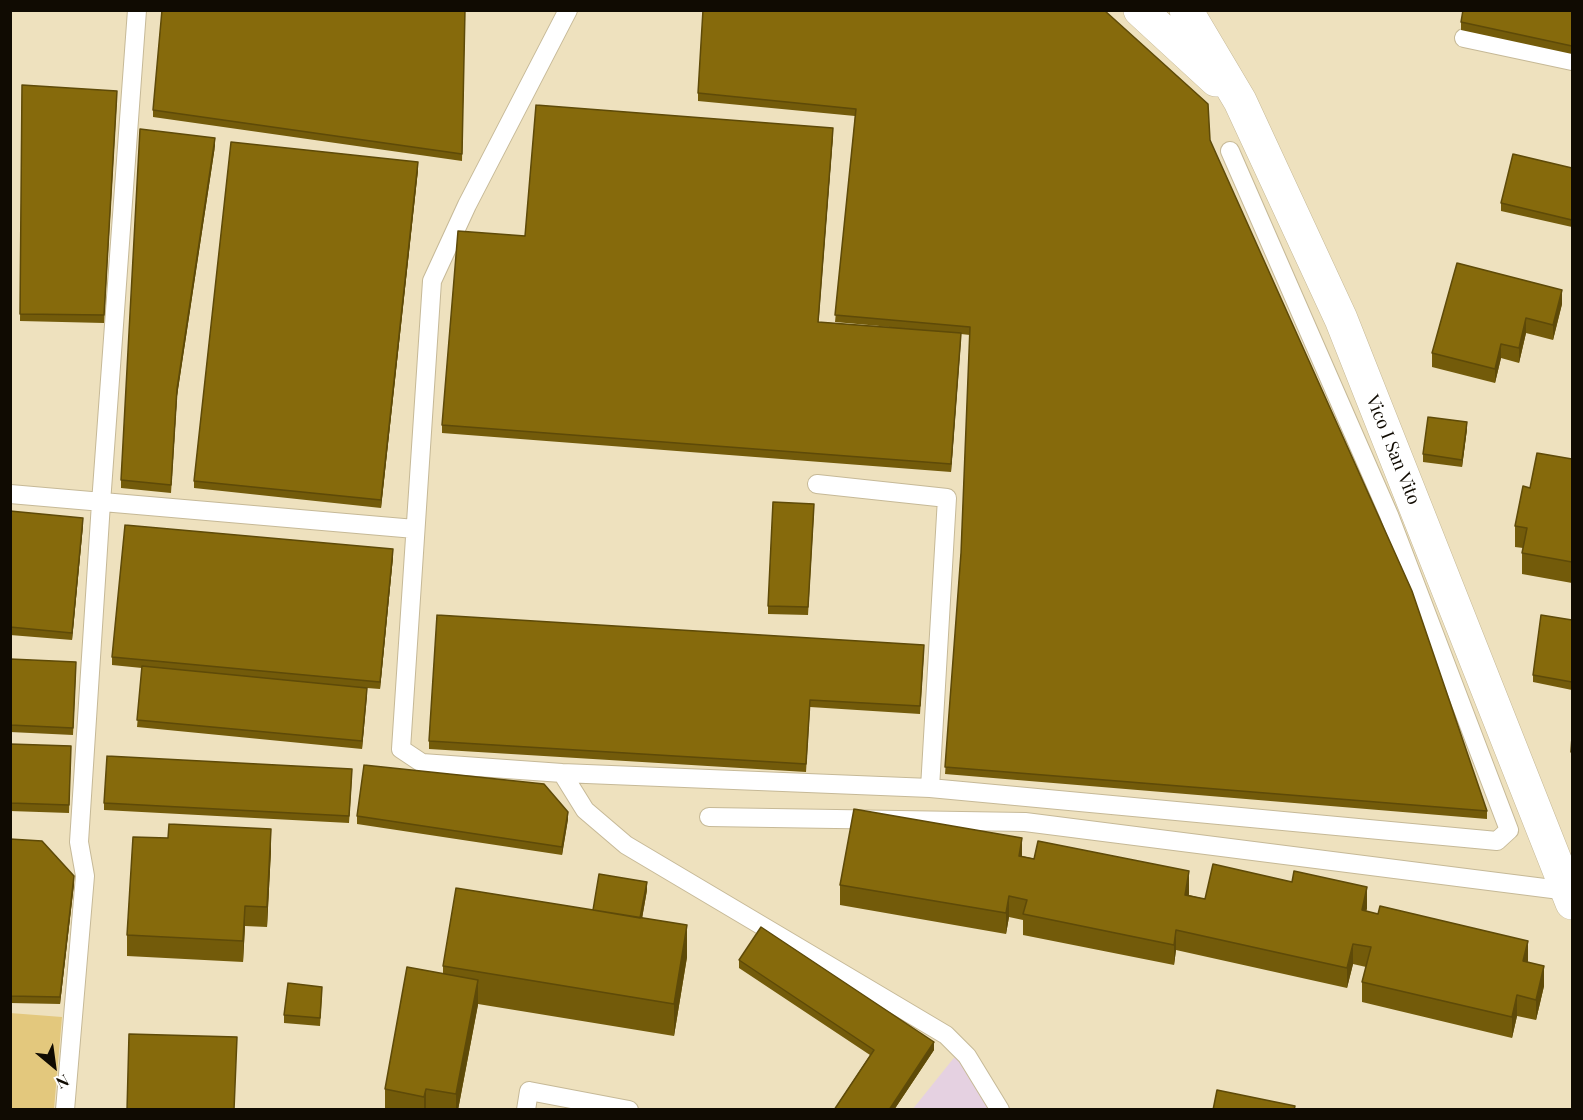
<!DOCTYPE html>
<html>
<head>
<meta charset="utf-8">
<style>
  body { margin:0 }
  #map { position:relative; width:1583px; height:1120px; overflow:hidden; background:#eee1be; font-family:"Playfair Display",serif }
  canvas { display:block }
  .frame { position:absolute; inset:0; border:12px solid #100b02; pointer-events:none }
  .north { position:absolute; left:24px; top:1036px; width:60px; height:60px; -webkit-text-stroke:4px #fff; paint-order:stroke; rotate:151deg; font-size:16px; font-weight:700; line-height:24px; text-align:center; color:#100b02 }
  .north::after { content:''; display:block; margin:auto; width:21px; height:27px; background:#100b02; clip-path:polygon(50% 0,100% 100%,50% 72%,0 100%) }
</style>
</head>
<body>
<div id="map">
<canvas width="1583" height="1120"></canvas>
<div class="frame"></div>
<div class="north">N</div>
</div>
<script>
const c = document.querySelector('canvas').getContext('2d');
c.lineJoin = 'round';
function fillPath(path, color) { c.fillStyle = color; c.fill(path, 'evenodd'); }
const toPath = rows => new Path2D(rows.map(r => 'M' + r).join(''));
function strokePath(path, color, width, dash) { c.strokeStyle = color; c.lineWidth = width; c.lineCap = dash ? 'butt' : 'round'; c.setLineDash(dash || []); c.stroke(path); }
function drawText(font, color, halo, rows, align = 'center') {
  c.font = font + ' "Playfair Display",serif'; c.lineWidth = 6; c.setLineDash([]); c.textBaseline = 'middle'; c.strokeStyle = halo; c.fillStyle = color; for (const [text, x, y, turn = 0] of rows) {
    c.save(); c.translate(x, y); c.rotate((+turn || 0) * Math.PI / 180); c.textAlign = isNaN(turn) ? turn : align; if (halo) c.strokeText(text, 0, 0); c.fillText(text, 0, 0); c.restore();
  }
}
fillPath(toPath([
  [957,1054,1002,1110,912,1110]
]), '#e5d1e1');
fillPath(toPath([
  [10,1013,62,1017,54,1109,11,1109]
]), '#e3c87d');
const service = toPath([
  [568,10,467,205,432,281,401,749,422,763,562,773,930,788,1497,841,1509,830,1389,515,1230,151],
  [1464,38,1572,61],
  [817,484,947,498,930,788],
  [10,494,415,529],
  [562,773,585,810,626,845,946,1035,967,1056,1000,1110],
  [709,817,1025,822,1568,891],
  [65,1110,85,876,79,842,101,503,137,10],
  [526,1110,529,1091,629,1110]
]);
const minor = toPath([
  [1140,10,1216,80],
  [1186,10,1240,101,1341,319,1572,903]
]);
strokePath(service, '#c6b997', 20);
strokePath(minor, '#c6b997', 34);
strokePath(service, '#fff', 18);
strokePath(minor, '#fff', 33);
fillPath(toPath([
  [465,10,462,161,153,117,153,110],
  [1572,10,1572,54,1461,30,1461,22],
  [22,85,117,98,104,323,20,321],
  [698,93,1210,140,1487,811,1487,819,945,774,961,553,970,335,961,334,951,472,442,433,442,425,525,236,833,135,818,322,891,327,835,322,855,116,698,101],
  [215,146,177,396,171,493,121,488,121,480],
  [1572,168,1572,227,1501,211,1501,203],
  [418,170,381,508,194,488,194,481],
  [1562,304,1553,340,1526,333,1519,363,1501,358,1495,383,1432,367,1432,353],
  [1467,429,1462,467,1423,462,1423,454],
  [1572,459,1572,583,1522,574,1522,553,1523,548,1515,547,1515,526,1530,488],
  [10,511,83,525,72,640,10,635],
  [814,512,808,615,768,614,768,606],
  [393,557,380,689,367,688,362,749,137,727,142,668,112,665,112,657],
  [1572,620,1572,690,1533,682,1533,675],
  [924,652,920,714,810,707,806,772,429,749,429,741],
  [10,659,76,669,73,735,10,732],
  [10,744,71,746,69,813,10,811],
  [352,777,349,823,104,810,104,803],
  [357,816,568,819,562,855,357,824],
  [168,838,271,850,267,927,245,926,243,962,127,956,127,935],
  [10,839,74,884,60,1004,10,1003],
  [1022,856,1189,892,1189,895,1205,899,1367,908,1366,911,1528,962,1544,986,1536,1020,1517,1016,1512,1038,1362,1002,1362,982,1366,967,1353,964,1347,988,1176,950,1174,965,1023,935,1023,920,1009,917,1006,934,840,905,840,885],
  [647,890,642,918,687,957,674,1036,478,1004,458,1110,385,1110,385,1089,443,973,443,966],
  [739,960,934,1050,894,1110,834,1110,870,1055,739,968],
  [322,994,320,1026,284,1023,284,1015]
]), '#735b0a');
fillPath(toPath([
  [833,128,833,135,818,329,818,322],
  [215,138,215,146,177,396,171,493,177,389],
  [418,162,418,170,381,508,381,500],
  [1562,290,1562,304,1553,340,1553,325],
  [1526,318,1526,333,1519,363,1519,348],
  [961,333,961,340,951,472,951,464],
  [1501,344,1501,358,1495,383,1495,369],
  [1467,422,1467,429,1462,467,1462,460],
  [83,518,83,525,72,640,72,633],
  [393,549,393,557,380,689,380,682],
  [367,688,367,696,362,749,362,741],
  [568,812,568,819,562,855,562,847],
  [271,829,271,850,267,927,267,907],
  [1022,838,1022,859,1019,856],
  [1189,871,1189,892,1185,915,1185,895],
  [74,876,74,884,60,1004,60,997],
  [647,882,647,890,639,936,639,928],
  [1367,887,1367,908,1362,930,1362,910],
  [1009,896,1009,917,1006,934,1006,913],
  [245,906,245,926,243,962,243,941],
  [687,925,687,957,674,1036,674,1004],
  [1176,930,1176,950,1174,965,1174,945],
  [1528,941,1528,961,1523,981,1523,961],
  [1353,944,1353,964,1347,988,1347,968],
  [1544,966,1544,986,1536,1020,1536,1000],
  [478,980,478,1005,458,1110,456,1110,456,1094],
  [1517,995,1517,1016,1512,1038,1512,1017],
  [934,1042,934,1050,894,1110,889,1110],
  [426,1089,426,1110,424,1110,424,1097]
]), '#5e4a08');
const building = toPath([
  [162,10,465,10,462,154,153,110,162,10],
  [703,10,1104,10,1208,104,1210,140,1412,591,1487,811,945,767,961,553,970,327,835,315,856,109,698,93,703,10],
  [1463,10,1572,10,1572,46,1461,22,1463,10],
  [22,85,117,91,104,315,20,314,22,85],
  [536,105,833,128,818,322,961,333,951,464,442,425,458,231,525,236,536,105],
  [140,129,215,138,177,389,171,485,121,480,140,129],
  [231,142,418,162,381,500,194,481,231,142],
  [1513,154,1572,168,1572,220,1501,203,1513,154],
  [1457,263,1562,290,1553,325,1526,318,1519,348,1501,344,1495,369,1432,353,1457,263],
  [1428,417,1467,422,1462,460,1423,454,1428,417],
  [1537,453,1572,459,1572,562,1522,553,1527,528,1515,526,1523,486,1530,488,1537,453],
  [773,502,814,504,808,607,768,606,773,502],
  [10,511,83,518,72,633,10,627,10,511],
  [125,525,393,549,380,682,112,657,125,525],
  [437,615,924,645,920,706,810,700,806,764,429,741,437,615],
  [1541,615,1572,620,1572,682,1533,675,1541,615],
  [10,659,76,662,73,728,10,725,10,659],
  [142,666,367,688,362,741,137,720,142,666],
  [1572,736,1572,752,1571,752,1572,736],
  [10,744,71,746,69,805,10,803,10,744],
  [107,756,352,769,349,816,104,803,107,756],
  [364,765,544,784,568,812,562,847,357,816,364,765],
  [854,809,1022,838,1019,856,1034,859,1038,841,1189,871,1185,895,1205,899,1213,864,1292,882,1294,871,1367,887,1362,910,1378,914,1380,906,1528,941,1523,961,1544,966,1536,1000,1517,995,1512,1017,1362,982,1371,947,1353,944,1347,968,1176,930,1174,945,1023,914,1027,900,1009,896,1006,913,840,885,854,809],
  [169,824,271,829,267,907,245,906,243,941,127,935,133,837,168,838,169,824],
  [10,839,42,841,74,876,60,997,10,996,10,839],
  [599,874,647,882,640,918,593,910,599,874],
  [456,888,687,925,674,1004,443,966,456,888],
  [761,927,934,1042,889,1110,834,1110,874,1050,739,960,761,927],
  [407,967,478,980,456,1094,426,1089,424,1097,385,1089,407,967],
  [288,983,322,987,320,1018,284,1015,288,983],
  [129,1034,237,1037,234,1110,127,1110,129,1034],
  [1217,1090,1295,1106,1294,1110,1213,1110,1217,1090]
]);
fillPath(building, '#866a0c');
strokePath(building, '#5e4a08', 1.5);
drawText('18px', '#100b02', '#fff', [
  ["Vico I San Vito",1393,450,68]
]);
</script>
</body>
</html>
